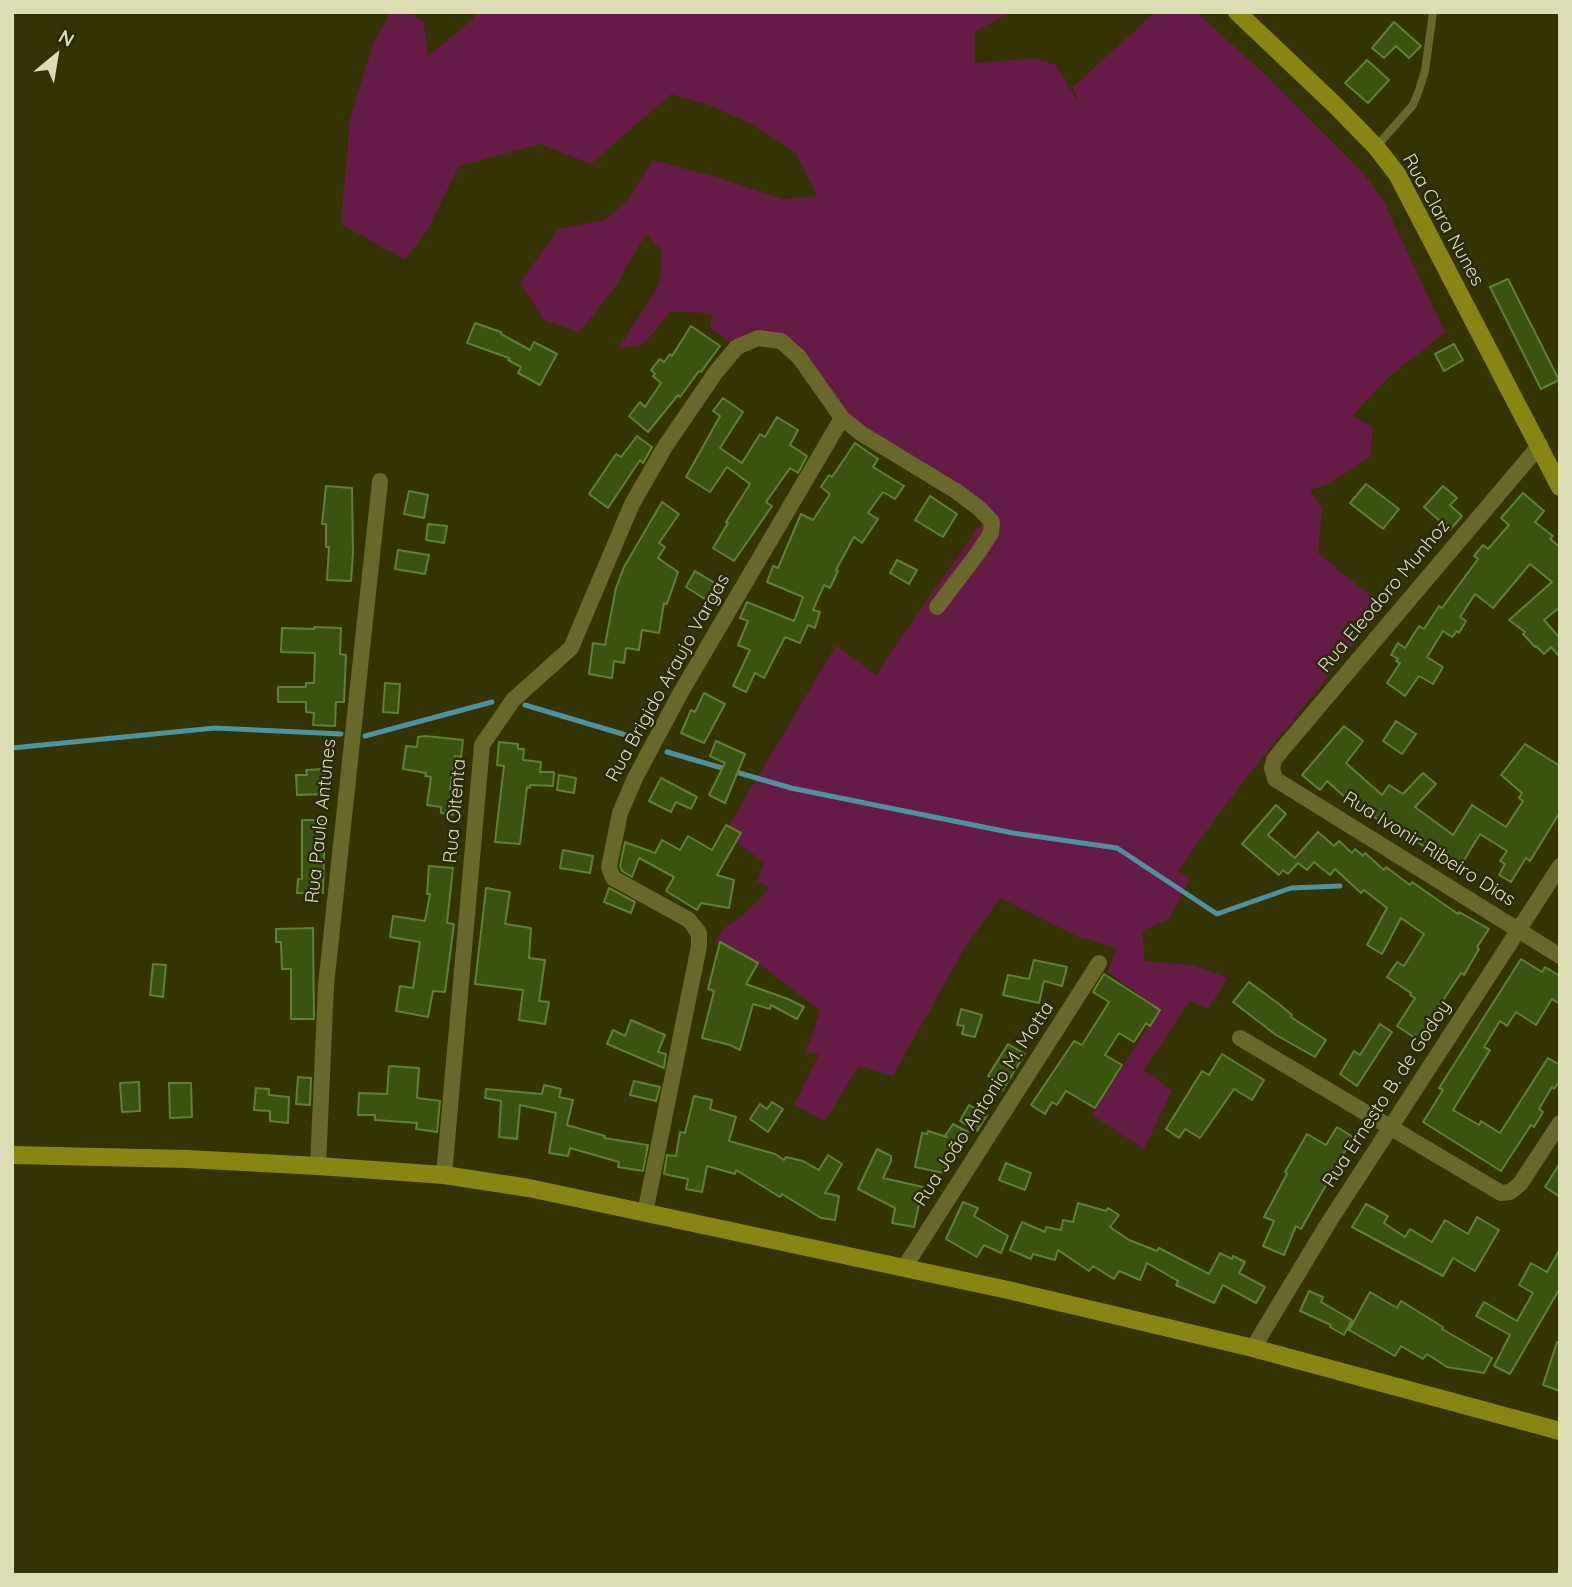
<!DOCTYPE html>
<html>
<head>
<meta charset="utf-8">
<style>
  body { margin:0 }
  #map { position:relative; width:1572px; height:1587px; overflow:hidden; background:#343302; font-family:Quicksand,sans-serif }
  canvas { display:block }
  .frame { position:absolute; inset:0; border:14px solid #dcddb4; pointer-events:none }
  .north { position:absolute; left:21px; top:21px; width:70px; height:70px; -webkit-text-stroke:5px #29290d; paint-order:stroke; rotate:30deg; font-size:19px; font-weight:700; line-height:28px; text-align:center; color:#dcddb4 }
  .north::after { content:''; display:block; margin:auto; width:24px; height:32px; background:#dcddb4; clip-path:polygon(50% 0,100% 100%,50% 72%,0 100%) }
</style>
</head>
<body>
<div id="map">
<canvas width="1572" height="1587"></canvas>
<div class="frame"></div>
<div class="north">N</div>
</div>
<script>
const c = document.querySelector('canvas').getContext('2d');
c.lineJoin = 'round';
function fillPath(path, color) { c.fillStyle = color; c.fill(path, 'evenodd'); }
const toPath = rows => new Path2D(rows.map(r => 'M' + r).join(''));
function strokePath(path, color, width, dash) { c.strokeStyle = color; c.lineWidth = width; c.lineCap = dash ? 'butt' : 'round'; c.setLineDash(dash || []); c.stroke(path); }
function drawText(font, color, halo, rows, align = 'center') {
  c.font = font + ' Quicksand,sans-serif'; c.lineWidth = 5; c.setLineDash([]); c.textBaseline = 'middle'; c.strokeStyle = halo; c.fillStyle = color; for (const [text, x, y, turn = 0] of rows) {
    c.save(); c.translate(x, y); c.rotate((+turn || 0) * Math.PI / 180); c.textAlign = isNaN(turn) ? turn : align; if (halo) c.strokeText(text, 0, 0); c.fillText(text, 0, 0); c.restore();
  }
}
fillPath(toPath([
  [391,12,403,12,423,20,428,56,472,20,476,12,1011,12,975,32,975,63,1033,58,1056,65,1079,104,1073,87,1155,12,1196,12,1267,76,1364,174,1384,202,1445,332,1389,377,1352,416,1373,427,1370,457,1328,484,1310,490,1322,508,1318,553,1384,607,1238,788,1178,870,1190,879,1169,919,1142,931,1145,961,1193,965,1228,978,1208,1009,1190,1001,1144,1070,1172,1091,1144,1149,1092,1115,1159,1010,1108,972,1116,948,1079,937,1000,898,964,949,893,1076,859,1066,825,1121,794,1105,819,1054,806,1052,820,1011,765,968,715,943,724,928,742,916,770,888,757,881,764,862,724,834,836,645,877,676,884,662,977,529,992,515,844,416,781,341,737,347,710,328,712,313,670,312,645,343,618,349,660,283,662,251,646,234,613,290,579,332,544,320,520,283,558,229,605,220,627,201,653,160,716,177,783,199,817,196,795,152,750,123,709,105,671,94,591,164,540,144,459,166,428,229,405,260,341,224,350,118,374,42]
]), '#661a46');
strokePath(toPath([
  [525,705,636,738],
  [365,736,492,702],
  [12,748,215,728,341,734],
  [667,752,791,788,1013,833,1117,848,1217,914,1291,888,1340,886]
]), '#4b939f', 5);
const building = toPath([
  [1394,22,1421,46,1409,58,1396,46,1384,58,1372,48,1394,22],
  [1367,60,1389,80,1368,103,1345,83,1367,60],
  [1508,279,1559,380,1541,389,1490,287,1508,279],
  [475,323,501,332,501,334,530,350,534,342,557,354,540,385,518,373,521,367,508,360,509,358,467,343,475,323],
  [691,326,720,346,701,372,699,371,680,397,678,395,648,432,629,416,640,402,645,407,661,383,653,376,655,374,651,370,660,359,664,362,670,354,672,356,691,326],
  [1454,344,1463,360,1444,371,1435,354,1454,344],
  [723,398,743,412,720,448,742,463,760,434,765,437,777,417,798,430,790,445,807,456,798,473,790,468,766,502,772,506,734,561,713,548,728,523,726,522,750,484,727,467,710,492,686,477,720,416,713,411,723,398],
  [637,436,652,447,643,463,640,460,608,508,589,494,616,454,621,457,637,436],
  [855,443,878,459,873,467,904,486,895,499,883,492,868,513,878,519,862,543,854,537,836,570,838,571,830,588,824,585,813,610,820,612,815,628,808,625,800,643,785,637,764,678,755,673,746,692,733,686,750,650,738,645,748,621,740,618,747,602,794,621,803,597,767,582,773,566,778,568,801,514,813,520,830,494,821,487,829,475,832,477,855,443],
  [1366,484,1399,509,1383,529,1350,503,1366,484],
  [326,486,352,488,353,553,351,581,327,580,329,547,326,547,326,524,322,524,326,486],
  [1443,486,1457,498,1450,505,1462,516,1450,530,1424,507,1443,486],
  [409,491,428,495,424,518,404,514,409,491],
  [1523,493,1544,511,1535,522,1553,536,1550,539,1560,547,1560,607,1544,620,1560,638,1560,657,1551,647,1544,654,1536,646,1535,647,1523,634,1525,632,1509,620,1552,582,1530,564,1493,608,1475,594,1460,617,1466,621,1459,633,1457,631,1452,637,1443,631,1427,657,1443,667,1433,684,1419,676,1405,696,1387,683,1400,663,1396,661,1398,659,1391,655,1398,643,1405,648,1419,626,1424,629,1439,606,1442,608,1478,559,1474,556,1483,545,1488,549,1509,525,1501,518,1523,493],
  [930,496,957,514,943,537,915,520,930,496],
  [662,502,679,514,659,543,665,547,658,558,678,572,667,604,664,603,659,633,642,630,639,650,626,648,624,663,614,661,612,678,589,674,593,643,605,645,616,588,624,567,662,502],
  [428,524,447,526,444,543,426,540,428,524],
  [398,550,429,555,425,574,395,569,398,550],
  [897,560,917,570,909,584,890,573,897,560],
  [695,571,721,587,711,603,686,587,695,571],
  [314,627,341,628,340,654,346,655,344,702,336,702,335,726,313,725,314,713,306,712,306,702,278,702,278,687,306,687,306,683,314,683,315,653,281,652,282,628,314,629,314,627],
  [385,683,400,684,398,713,383,712,385,683],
  [704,693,725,704,704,743,681,733,691,710,695,712,704,693],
  [1396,721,1416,734,1402,754,1383,741,1396,721],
  [1344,726,1363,741,1346,763,1382,795,1389,785,1403,794,1423,773,1436,784,1415,807,1453,835,1472,805,1506,827,1523,801,1519,798,1522,793,1501,775,1525,744,1560,766,1560,812,1530,861,1526,858,1511,882,1499,875,1505,864,1500,861,1507,851,1480,834,1458,870,1410,837,1408,839,1348,800,1327,781,1320,790,1302,775,1344,726],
  [426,736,463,740,461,757,455,756,450,789,459,790,453,815,441,813,441,807,427,805,431,777,425,776,426,773,403,769,406,746,417,747,418,737,426,736],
  [716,741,745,754,725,803,709,795,725,763,710,756,716,741],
  [499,742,518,744,518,749,524,749,523,760,541,762,540,772,554,772,553,786,530,785,530,788,527,787,520,844,495,842,504,766,497,765,499,742],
  [325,769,326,794,297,795,296,775,307,775,306,770,325,769],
  [559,775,576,778,574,793,557,790,559,775],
  [661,778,697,797,691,809,676,802,671,812,649,801,661,778],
  [1276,805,1286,814,1268,835,1295,858,1318,832,1334,846,1339,841,1352,853,1355,849,1363,856,1365,853,1384,870,1386,867,1410,885,1412,882,1458,914,1459,912,1489,929,1477,947,1479,949,1464,975,1461,973,1432,1017,1436,1019,1421,1042,1397,1026,1415,998,1410,995,1411,993,1387,977,1397,962,1404,966,1424,934,1401,918,1382,954,1367,945,1387,908,1364,890,1361,893,1335,869,1330,875,1314,862,1307,870,1298,863,1288,874,1283,870,1279,875,1242,844,1276,805],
  [302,820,325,820,323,893,297,893,298,879,302,879,302,820],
  [726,825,741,833,717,875,734,880,729,908,701,903,697,910,666,891,674,877,639,858,632,877,622,871,620,866,625,842,655,853,662,840,680,850,688,836,712,850,726,825],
  [563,850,593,856,590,873,560,868,563,850],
  [429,866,453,868,447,923,454,924,445,992,433,991,428,1017,396,1011,400,986,413,988,420,942,390,937,393,916,425,921,430,894,427,894,429,866],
  [486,888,510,892,505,924,531,928,529,958,545,960,539,1001,549,1002,545,1024,519,1020,523,990,475,984,486,888],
  [609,888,635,902,631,913,604,902,609,888],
  [313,928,314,1019,291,1019,291,969,282,969,281,942,276,942,276,929,313,928],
  [720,942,758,963,746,984,788,999,804,1007,797,1019,771,1005,770,1009,753,1004,740,1050,730,1045,702,1038,714,991,708,989,720,942],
  [1521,959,1542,972,1545,967,1560,976,1560,1004,1552,999,1536,1025,1516,1012,1507,1026,1500,1021,1484,1047,1490,1050,1453,1110,1479,1125,1481,1121,1500,1133,1548,1058,1560,1065,1560,1081,1554,1089,1552,1087,1539,1109,1543,1112,1534,1127,1531,1125,1501,1171,1423,1122,1443,1090,1439,1088,1521,959],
  [1034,960,1067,967,1062,986,1044,981,1039,1003,1003,995,1008,975,1029,979,1034,960],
  [153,964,166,965,163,997,150,995,153,964],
  [1104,974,1160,1010,1150,1026,1146,1023,1134,1042,1119,1033,1105,1055,1122,1065,1095,1108,1066,1091,1057,1105,1052,1102,1045,1114,1031,1105,1074,1041,1082,1045,1109,1002,1093,992,1104,974],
  [1249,982,1279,1004,1292,1015,1291,1017,1326,1040,1315,1057,1276,1035,1233,1002,1249,982],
  [961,1009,982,1015,975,1037,962,1034,964,1026,957,1025,961,1009],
  [631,1020,665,1035,658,1052,666,1054,664,1068,607,1044,613,1030,625,1036,631,1020],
  [1380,1024,1392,1032,1357,1086,1340,1074,1354,1051,1360,1055,1380,1024],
  [1008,1044,1025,1054,1002,1091,991,1084,994,1079,988,1076,1008,1044],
  [1222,1054,1264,1080,1252,1100,1234,1089,1200,1138,1185,1129,1179,1138,1166,1129,1202,1071,1209,1075,1222,1054],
  [389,1066,419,1068,417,1098,440,1101,437,1132,416,1129,417,1123,375,1120,375,1115,358,1115,359,1093,387,1094,389,1066],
  [298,1077,311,1078,310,1105,296,1104,298,1077],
  [634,1081,660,1087,656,1101,630,1095,634,1081],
  [139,1082,140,1111,122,1112,120,1083,139,1082],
  [169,1083,191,1083,192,1117,170,1118,169,1083],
  [544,1085,561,1089,559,1097,573,1100,567,1125,605,1136,604,1138,648,1145,643,1171,618,1167,619,1162,570,1148,568,1156,549,1153,556,1113,520,1105,517,1139,499,1137,501,1101,485,1098,486,1089,542,1094,544,1085],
  [256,1088,269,1089,269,1095,289,1097,288,1123,270,1121,270,1111,254,1110,256,1088],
  [694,1096,712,1100,710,1109,736,1117,729,1141,775,1154,784,1160,786,1157,803,1161,819,1170,828,1155,842,1164,825,1193,839,1196,835,1220,821,1218,782,1194,780,1197,736,1170,735,1174,707,1166,702,1192,686,1189,688,1179,664,1174,667,1155,676,1156,680,1132,685,1133,694,1096],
  [772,1102,783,1109,768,1132,750,1119,760,1104,767,1109,772,1102],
  [969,1105,987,1115,977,1131,960,1121,969,1105],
  [953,1124,968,1132,960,1145,952,1140,944,1173,915,1167,922,1133,927,1134,928,1131,947,1137,945,1136,953,1124],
  [1337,1127,1353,1137,1338,1163,1342,1165,1333,1180,1330,1178,1301,1229,1296,1226,1284,1255,1263,1246,1274,1221,1264,1217,1287,1174,1285,1172,1307,1134,1326,1145,1337,1127],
  [877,1149,891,1156,891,1161,883,1178,923,1187,914,1227,892,1223,895,1208,858,1189,877,1149],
  [1006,1163,1031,1173,1025,1190,999,1180,1006,1163],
  [1560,1163,1560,1197,1545,1187,1560,1163],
  [963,1202,978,1208,974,1216,1008,1236,1001,1253,984,1245,977,1257,946,1239,963,1202],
  [1078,1203,1106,1211,1108,1208,1119,1215,1110,1227,1129,1240,1157,1251,1159,1248,1209,1274,1220,1253,1232,1259,1233,1256,1245,1262,1239,1273,1265,1287,1256,1303,1223,1285,1214,1303,1176,1285,1178,1281,1147,1263,1140,1280,1119,1271,1114,1279,1093,1266,1089,1271,1058,1250,1055,1260,1033,1254,1031,1259,1010,1250,1022,1222,1045,1232,1046,1227,1061,1230,1063,1220,1073,1222,1078,1203],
  [1366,1204,1388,1216,1384,1223,1405,1237,1410,1229,1432,1242,1445,1220,1468,1234,1477,1217,1499,1230,1475,1271,1453,1258,1443,1276,1352,1227,1366,1204],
  [1560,1249,1560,1288,1510,1374,1494,1366,1510,1335,1476,1316,1484,1302,1517,1321,1533,1293,1519,1285,1531,1263,1547,1272,1560,1249],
  [1309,1291,1323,1297,1321,1302,1352,1320,1344,1335,1330,1327,1331,1325,1300,1311,1309,1291],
  [1370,1292,1397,1308,1401,1301,1443,1327,1442,1329,1492,1358,1484,1373,1447,1367,1427,1354,1423,1359,1401,1346,1395,1356,1349,1330,1370,1292],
  [1557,1342,1560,1342,1560,1391,1543,1385,1557,1342]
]);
fillPath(building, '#3a540f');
strokePath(building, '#608035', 2);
strokePath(toPath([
  [1376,147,1413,105,1419,90,1425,71,1433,12]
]), '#68682b', 8);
strokePath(toPath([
  [842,418,862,434,956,491,980,509,992,522,991,533,978,553,937,607],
  [1540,445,1281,751,1274,760,1272,768,1275,779,1560,956],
  [1240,1038,1501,1193,1510,1192,1520,1184,1560,1123],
  [318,1166,326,985,380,481],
  [444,1175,482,745,513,700,571,648,632,504,666,445,716,372,737,347,758,338,781,341,799,357,842,418,681,692,635,778,620,813,609,867,613,878,689,920,699,933,699,946,645,1213],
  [904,1268,1099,963],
  [1253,1348,1329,1222,1560,866]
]), '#68682b', 16);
strokePath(toPath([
  [1237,12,1336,106,1376,147,1397,174,1560,487],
  [12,1155,187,1159,318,1166,444,1175,529,1188,1008,1290,1253,1348,1560,1431]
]), '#878613', 18);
drawText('19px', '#dcddb4', '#29290d', [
  ["Rua Clara Nunes",1443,220,61],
  ["Rua Eleodoro Munhoz",1384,596,-50],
  ["Rua Brigido Araujo Vargas",668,678,-61],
  ["Rua Oitenta",455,811,-85],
  ["Rua Paulo Antunes",321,821,-84],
  ["Rua Ivonir Ribeiro Dias",1429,849,32],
  ["Rua Ernesto B. de Godoy",1387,1094,-57],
  ["Rua João Antonio M. Motta",984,1104,-57]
]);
</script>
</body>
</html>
